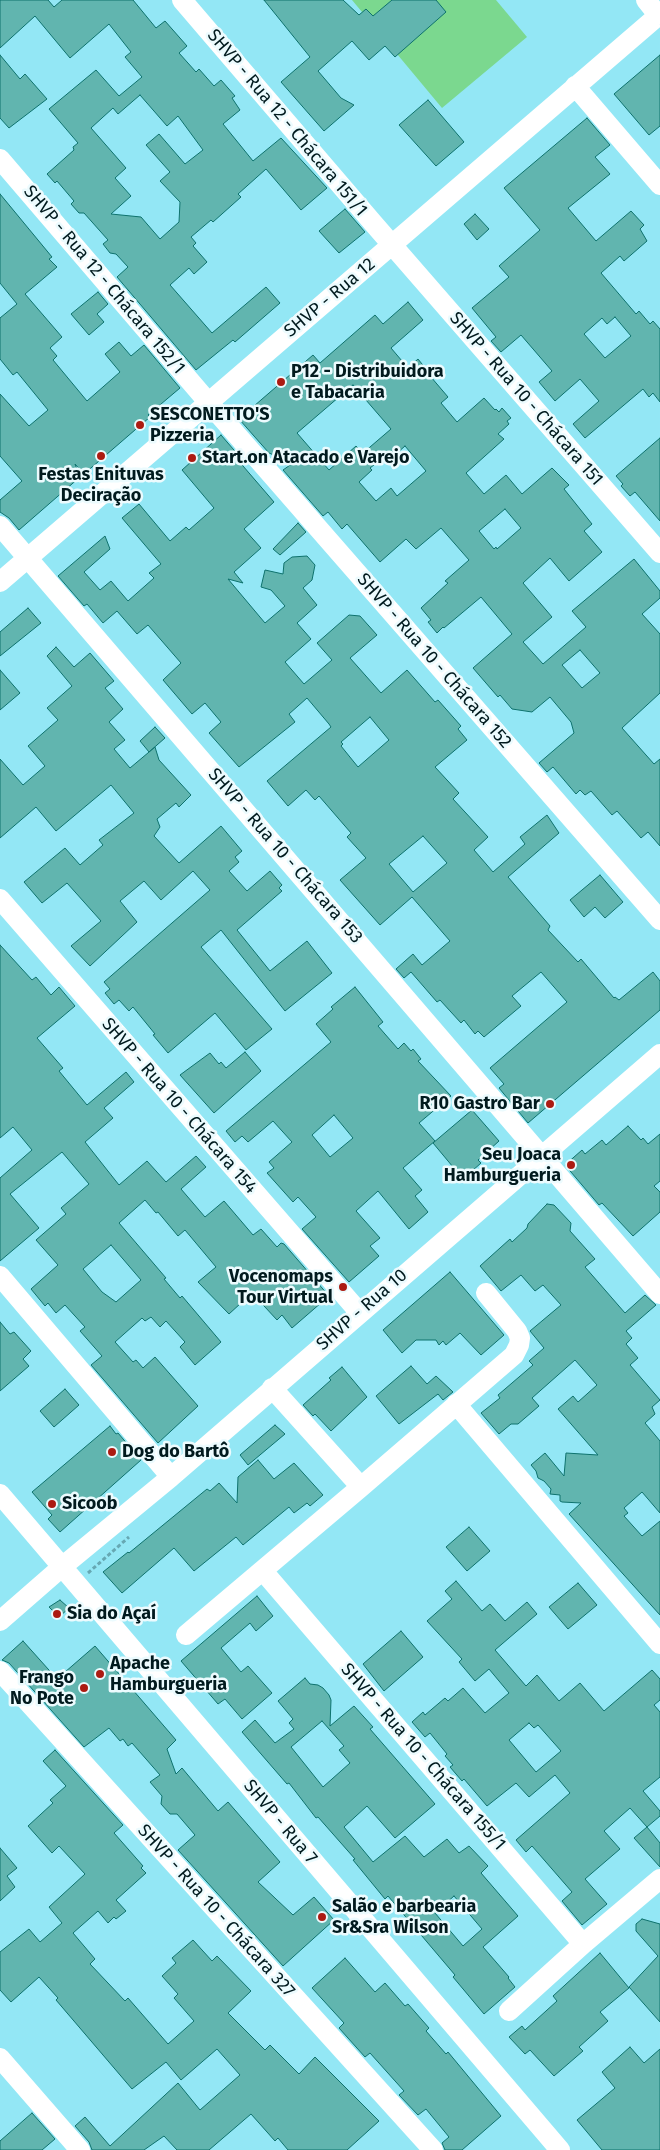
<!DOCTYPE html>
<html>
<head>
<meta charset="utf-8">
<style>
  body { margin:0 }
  canvas { display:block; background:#93e7f5 }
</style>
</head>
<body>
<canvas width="660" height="2150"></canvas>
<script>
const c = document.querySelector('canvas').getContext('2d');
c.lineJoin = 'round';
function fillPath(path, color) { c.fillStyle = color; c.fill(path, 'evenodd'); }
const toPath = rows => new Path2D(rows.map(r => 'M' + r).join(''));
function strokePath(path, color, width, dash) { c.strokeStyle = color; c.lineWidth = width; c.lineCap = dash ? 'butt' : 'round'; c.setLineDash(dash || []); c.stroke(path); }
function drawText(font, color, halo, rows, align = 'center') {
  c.font = font + ' "Fira Sans",sans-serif'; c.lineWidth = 5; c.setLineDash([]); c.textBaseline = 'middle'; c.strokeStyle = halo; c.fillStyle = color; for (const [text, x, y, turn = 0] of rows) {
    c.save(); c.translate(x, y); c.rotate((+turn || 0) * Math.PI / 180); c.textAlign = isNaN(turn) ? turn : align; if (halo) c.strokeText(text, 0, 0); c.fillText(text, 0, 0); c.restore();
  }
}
fillPath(toPath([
  [352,0,496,0,527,37,442,108]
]), '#7bd88f');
const building = toPath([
  [0,0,48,0,54,7,62,0,133,0,156,28,165,21,187,46,179,53,196,72,199,69,214,86,221,80,235,96,232,98,240,110,223,124,253,161,281,138,327,188,301,210,266,169,238,194,241,197,213,222,211,220,191,237,196,243,193,246,207,262,194,274,189,268,170,285,212,333,266,287,280,303,235,342,233,340,196,370,117,277,128,267,116,254,110,253,103,244,108,240,84,213,79,213,71,204,74,201,57,181,55,183,47,174,74,150,73,147,78,143,49,109,96,70,119,96,142,77,125,57,131,52,109,24,70,58,35,16,0,48,0,0],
  [140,95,167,126,178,116,203,150,185,164,159,134,146,145,170,172,160,181,180,202,179,222,160,239,141,217,111,214,131,196,115,178,126,168,91,128,113,108,118,114,140,95],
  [264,0,343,0,359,15,366,9,373,16,392,0,436,0,446,12,395,57,385,46,369,60,352,41,318,71,341,98,354,105,324,131,281,82,310,57,264,0],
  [0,55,20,79,25,74,47,99,9,128,0,118,0,55],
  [660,55,660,126,649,135,614,94,660,55],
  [428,100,464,142,436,166,399,125,428,100],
  [587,118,610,145,595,157,610,174,568,208,596,241,631,211,644,225,640,229,647,241,624,261,620,256,601,273,636,314,639,311,650,324,653,321,660,329,660,402,653,393,649,397,643,389,585,438,573,424,599,401,580,379,555,401,539,382,552,371,521,335,501,352,491,341,496,337,472,308,509,277,499,266,540,230,504,188,587,118],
  [615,317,631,336,605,358,584,334,602,318,607,324,615,317],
  [0,194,52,257,49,259,57,267,25,294,62,337,50,348,57,356,53,360,87,401,120,372,105,354,119,342,131,356,144,345,180,388,148,415,150,417,84,474,75,464,80,477,19,530,9,518,0,512,0,500,22,481,0,456,0,394,29,426,48,410,17,372,13,375,0,359,0,318,17,304,0,283,0,194],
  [345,209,365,232,339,253,319,231,345,209],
  [475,214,489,229,477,240,464,224,475,214],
  [98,292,108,304,97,314,104,322,89,335,71,314,98,292],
  [408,302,423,320,391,348,408,368,418,359,426,369,425,370,448,397,441,403,457,422,484,398,495,410,496,409,499,412,502,408,511,418,507,421,509,424,498,434,504,439,466,473,484,494,506,475,522,494,552,468,569,485,564,489,592,524,584,531,602,552,569,581,550,558,523,583,552,617,523,642,543,664,586,627,572,611,634,559,660,591,660,598,642,614,660,634,660,693,622,728,654,764,660,759,660,846,648,832,641,838,617,811,612,815,591,791,585,795,580,790,576,794,553,767,547,772,539,763,574,733,571,722,550,697,532,712,512,709,500,695,498,697,473,668,512,634,481,597,444,628,443,627,437,633,428,622,431,620,421,608,448,583,445,581,469,560,441,528,416,549,406,539,380,562,347,524,342,529,328,512,323,516,283,470,293,463,269,453,239,419,313,355,320,363,375,315,383,324,408,302],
  [353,385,391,429,363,453,356,446,329,470,297,433,353,385],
  [405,446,426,471,397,496,391,488,376,501,359,482,372,470,370,468,392,451,396,454,405,446],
  [505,509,521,528,497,549,496,547,494,549,479,531,505,509],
  [580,650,600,673,582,688,562,665,580,650],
  [221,435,240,457,237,459,274,502,244,529,261,548,234,572,243,583,228,579,265,623,285,606,271,590,261,587,265,570,283,574,284,563,292,557,307,556,315,565,312,580,303,588,317,605,297,623,311,639,285,662,304,684,332,660,317,643,349,615,360,616,377,635,350,658,381,693,407,670,435,702,438,700,461,726,458,729,467,740,435,767,459,793,453,799,488,837,474,850,493,872,525,844,520,837,547,815,559,833,508,877,550,926,548,930,578,962,581,959,614,998,615,997,619,1000,653,972,660,981,660,1010,528,1123,499,1088,504,1084,490,1068,567,1002,541,972,512,996,521,1006,484,1037,478,1031,475,1034,464,1020,461,1023,440,1000,437,1002,411,972,404,978,396,969,413,954,422,965,450,941,412,897,380,925,340,880,366,858,347,837,351,833,319,796,315,800,306,790,288,806,267,781,331,727,329,724,307,698,289,714,295,722,239,767,209,733,221,722,205,703,192,714,163,680,181,663,148,625,137,634,117,611,103,623,87,604,84,606,58,576,105,536,110,549,84,572,100,590,111,581,128,601,154,578,149,573,161,564,122,518,139,504,170,541,186,527,189,530,214,508,182,470,221,435],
  [370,717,389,740,358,767,341,746,343,744,341,742,370,717],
  [423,836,447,863,413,892,389,864,423,836],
  [660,438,660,521,635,492,630,496,621,486,623,484,616,476,660,438],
  [298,523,306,532,280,555,273,549,298,523],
  [28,608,41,623,0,656,0,632,28,608],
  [56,647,74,667,90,653,114,681,105,688,123,709,109,722,125,740,114,749,130,768,155,747,159,760,191,795,179,807,176,803,157,819,160,827,154,836,179,863,221,826,242,851,235,857,239,862,229,871,247,891,270,871,282,885,279,888,282,891,237,930,270,971,307,941,332,973,285,1011,221,930,201,947,272,1029,246,1050,215,1013,168,1053,153,1035,155,1034,133,1007,129,1011,119,1000,114,1004,105,993,110,989,104,982,210,890,193,871,161,900,144,881,120,901,137,922,90,966,71,946,101,921,67,883,42,903,24,882,65,848,80,865,103,845,99,840,134,813,111,785,56,831,36,807,0,838,0,759,23,785,45,766,28,746,58,720,47,708,72,686,47,656,56,647],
  [0,670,20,693,0,710,0,670],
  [155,727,165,738,149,752,140,741,155,727],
  [600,875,623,902,605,918,595,907,584,917,570,900,600,875],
  [0,945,32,980,36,977,51,995,59,987,75,1006,37,1038,63,1068,59,1071,87,1105,126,1072,134,1082,104,1108,113,1118,85,1142,119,1185,147,1161,166,1182,196,1156,206,1167,181,1189,205,1217,224,1201,253,1235,261,1229,277,1247,281,1243,284,1244,329,1296,292,1328,282,1315,277,1320,252,1293,229,1314,198,1282,216,1267,185,1230,178,1236,158,1212,156,1213,145,1200,119,1223,166,1278,164,1279,180,1298,182,1296,221,1342,195,1365,180,1347,185,1342,166,1321,160,1327,151,1317,145,1321,142,1318,115,1342,133,1362,136,1360,143,1368,155,1357,198,1406,158,1443,91,1365,102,1356,80,1331,85,1327,65,1305,56,1313,48,1303,45,1306,31,1289,58,1265,36,1240,66,1214,61,1208,89,1184,62,1152,10,1194,39,1228,0,1261,0,1178,32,1150,13,1127,0,1138,0,945],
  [111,1245,141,1280,116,1302,102,1292,83,1269,111,1245],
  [355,987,383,1022,378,1026,398,1049,404,1043,411,1051,413,1049,421,1059,418,1061,451,1096,419,1123,435,1141,403,1168,422,1190,415,1196,428,1212,409,1229,378,1191,356,1211,380,1238,370,1246,379,1256,349,1282,302,1229,316,1217,298,1197,293,1202,267,1173,274,1168,269,1162,292,1142,273,1121,248,1142,242,1136,235,1142,226,1131,331,1042,316,1024,333,1009,331,1007,355,987],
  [334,1115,353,1138,330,1157,312,1135,334,1115],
  [245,1052,261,1071,214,1113,180,1075,210,1053,219,1064,221,1062,226,1068,245,1052],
  [472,1110,499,1141,478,1160,481,1163,463,1179,433,1143,472,1110],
  [628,1126,641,1140,643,1138,648,1144,660,1134,660,1181,654,1186,660,1192,660,1212,633,1236,602,1203,599,1205,565,1165,582,1150,585,1154,602,1140,606,1145,628,1126],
  [547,1204,554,1205,571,1223,570,1231,595,1259,585,1267,625,1313,645,1295,656,1305,626,1331,632,1338,626,1344,638,1358,630,1365,660,1400,652,1407,655,1414,645,1423,660,1441,660,1513,642,1492,624,1508,628,1513,624,1516,642,1536,660,1521,660,1615,569,1514,581,1503,562,1502,560,1501,560,1495,550,1494,551,1489,544,1481,538,1478,536,1471,531,1465,545,1453,564,1476,566,1453,598,1455,558,1409,573,1396,578,1402,597,1385,575,1360,532,1398,539,1406,518,1424,511,1424,499,1434,481,1413,500,1398,498,1395,533,1365,529,1361,544,1348,530,1331,561,1305,543,1285,535,1291,521,1275,501,1291,480,1266,510,1239,512,1242,527,1228,528,1224,547,1204],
  [450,1272,504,1335,481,1355,460,1333,446,1345,443,1341,439,1345,436,1340,416,1340,402,1353,383,1330,450,1272],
  [0,1322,10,1334,14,1332,31,1351,23,1359,29,1366,0,1391,0,1322],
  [411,1366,427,1384,436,1376,453,1392,443,1400,438,1394,399,1424,376,1396,411,1366],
  [342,1367,367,1397,331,1431,315,1414,313,1416,303,1405,331,1380,329,1378,342,1367],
  [65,1389,79,1405,54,1427,40,1411,65,1389],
  [275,1425,285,1434,248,1465,240,1455,275,1425],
  [110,1426,116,1434,118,1433,141,1460,60,1532,48,1519,52,1515,32,1492,110,1426],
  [258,1460,274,1479,294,1463,323,1495,310,1506,307,1503,294,1513,289,1507,243,1545,236,1537,194,1571,174,1548,122,1593,103,1572,128,1552,129,1553,207,1489,210,1491,219,1483,237,1503,238,1477,258,1460],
  [469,1527,490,1551,467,1571,446,1547,469,1527],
  [456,1581,482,1611,490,1604,505,1621,527,1602,537,1614,495,1650,526,1686,537,1675,559,1701,580,1683,604,1711,652,1670,660,1679,660,1700,654,1705,660,1712,660,1777,643,1791,660,1811,660,1816,647,1827,630,1808,604,1831,620,1849,585,1879,607,1904,582,1925,562,1901,572,1892,532,1846,526,1852,516,1840,570,1793,555,1775,529,1797,516,1783,487,1806,464,1779,462,1781,450,1767,453,1765,445,1756,447,1754,430,1733,425,1737,412,1722,423,1712,425,1715,445,1698,448,1701,463,1688,485,1713,509,1693,489,1669,475,1681,459,1662,462,1659,427,1621,452,1599,445,1591,456,1581],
  [529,1723,534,1728,538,1725,561,1751,536,1772,509,1740,529,1723],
  [578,1583,597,1605,568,1629,549,1607,578,1583],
  [257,1596,273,1616,256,1631,250,1623,221,1648,241,1672,248,1666,272,1693,242,1719,225,1699,218,1704,181,1661,257,1596],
  [60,1600,69,1608,59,1617,49,1607,60,1600],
  [401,1631,423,1657,384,1691,363,1664,401,1631],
  [23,1641,57,1679,95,1646,176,1740,167,1749,176,1774,182,1768,218,1811,228,1802,280,1862,258,1882,293,1915,314,1897,334,1920,283,1966,178,1850,195,1835,177,1814,170,1814,161,1804,162,1796,150,1782,160,1775,132,1743,128,1746,123,1739,120,1741,109,1728,84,1747,9,1663,2,1660,23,1641],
  [305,1678,310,1684,318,1685,323,1688,329,1695,331,1700,330,1726,354,1706,373,1727,370,1729,435,1804,395,1838,367,1806,344,1827,373,1862,405,1836,424,1857,447,1839,459,1853,469,1846,488,1866,481,1873,518,1916,483,1947,509,1977,508,1978,515,1987,484,2014,453,1977,455,1975,388,1896,385,1899,353,1860,355,1859,318,1817,316,1818,289,1783,287,1784,242,1732,255,1720,275,1743,294,1729,289,1723,293,1719,278,1701,305,1678],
  [322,1721,344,1746,339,1750,350,1763,323,1787,291,1747,322,1721],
  [454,1896,482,1929,463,1946,435,1913,454,1896],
  [55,1750,123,1825,114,1833,143,1866,141,1868,146,1873,116,1900,126,1911,116,1919,114,1917,108,1923,98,1911,73,1933,95,1959,90,1964,125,2001,128,1998,168,2044,194,2021,174,1998,178,1994,162,1976,176,1963,172,1958,193,1940,212,1961,217,1956,251,1991,228,2013,265,2050,270,2045,299,2074,315,2057,379,2121,347,2150,288,2150,278,2138,275,2141,251,2114,209,2150,177,2150,164,2136,144,2150,92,2150,89,2142,75,2126,85,2117,110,2146,178,2083,200,2110,240,2075,217,2049,181,2080,166,2062,132,2089,56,2000,58,1998,39,1977,11,2002,0,1990,0,1952,29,1929,40,1942,62,1923,49,1907,85,1874,59,1846,52,1853,28,1826,53,1803,50,1800,66,1786,43,1761,55,1750],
  [647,1827,660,1843,660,1867,634,1838,647,1827],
  [0,1848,17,1868,7,1876,15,1887,0,1901,0,1848],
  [642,1919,660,1924,660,2022,629,1987,658,1956,636,1931,636,1924,642,1919],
  [600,1953,629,1988,600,2012,608,2021,579,2047,583,2051,554,2076,530,2050,525,2054,509,2037,522,2026,525,2030,557,2001,553,1996,600,1953],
  [345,1958,375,1992,385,1983,405,2006,408,2004,429,2028,426,2031,446,2054,448,2052,501,2116,462,2150,445,2150,442,2143,449,2137,426,2109,418,2115,399,2095,404,2091,370,2053,365,2057,339,2028,344,2023,312,1988,345,1958],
  [630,2047,644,2063,660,2049,660,2150,602,2150,577,2120,615,2088,602,2072,630,2047],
  [32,2113,55,2139,42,2150,0,2150,0,2141,32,2113]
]);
fillPath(building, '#61b5af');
strokePath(building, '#0e726d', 1);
strokePath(toPath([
  [88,1573,129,1537]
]), '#66a8b3', 3, [4, 2.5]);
strokePath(toPath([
  [182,0,373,223,660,553],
  [646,0,658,15],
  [575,86,660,185],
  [0,159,208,402,660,920],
  [0,526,660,1294],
  [0,582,660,14],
  [0,899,359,1312],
  [0,1276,171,1477],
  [272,1388,361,1487],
  [456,1404,660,1644],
  [0,1494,560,2150],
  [263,1571,583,1944,660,1879],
  [0,1621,63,1566,171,1477,660,1054],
  [186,1635,361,1487,514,1355,519,1345,520,1338,517,1331,486,1293],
  [0,1671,433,2150],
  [509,2011,583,1944],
  [0,2058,80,2150]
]), '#fff', 20);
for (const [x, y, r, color] of [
  [281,382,5,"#ac1b12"],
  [140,425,5,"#ac1b12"],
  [101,456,5,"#ac1b12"],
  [192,458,5,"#ac1b12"],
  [550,1104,5,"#ac1b12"],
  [571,1165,5,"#ac1b12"],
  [343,1287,5,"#ac1b12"],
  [112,1452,5,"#ac1b12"],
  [52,1504,5,"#ac1b12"],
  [57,1614,5,"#ac1b12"],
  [100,1674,5,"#ac1b12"],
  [84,1688,5,"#ac1b12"],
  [322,1917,5,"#ac1b12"]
]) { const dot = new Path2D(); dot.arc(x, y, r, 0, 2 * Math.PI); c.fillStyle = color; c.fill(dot); strokePath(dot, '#ecfbfe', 2); }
drawText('18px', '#011a1e', '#ecfbfe', [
  ["SHVP - Rua 12 - Chácara 151/1",287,123,50],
  ["SHVP - Rua 12 - Chácara 152/1",104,280,50],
  ["SHVP - Rua 12",330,298,-40],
  ["SHVP - Rua 10 - Chácara 151",526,399,49],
  ["SHVP - Rua 10 - Chácara 152",434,661,49],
  ["SHVP - Rua 10 - Chácara 153",285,856,49],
  ["SHVP - Rua 10 - Chácara 154",179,1106,49],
  ["SHVP - Rua 10",362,1310,-41],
  ["SHVP - Rua 10 - Chácara 155/1",423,1757,49],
  ["SHVP - Rua 7",280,1822,50],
  ["SHVP - Rua 10 - Chácara 327",216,1911,48]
]);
drawText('bold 18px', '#011a1e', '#ecfbfe', [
  ["P12 - Distribuidora",291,372],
  ["e Tabacaria",291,393],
  ["SESCONETTO'S",150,415],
  ["Pizzeria",150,436],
  ["Start.on Atacado e Varejo",202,458],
  ["Festas Enituvas",101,475,"center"],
  ["Deciração",101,496,"center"],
  ["R10 Gastro Bar",540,1104,"right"],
  ["Seu Joaca",561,1155,"right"],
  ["Hamburgueria",561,1176,"right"],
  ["Vocenomaps",333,1277,"right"],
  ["Tour Virtual",333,1298,"right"],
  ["Dog do Bartô",122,1452],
  ["Sicoob",62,1504],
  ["Sia do Açaí",67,1614],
  ["Apache",110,1664],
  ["Hamburgueria",110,1685],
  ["Frango",74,1678,"right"],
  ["No Pote",74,1699,"right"],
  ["Salão e barbearia",332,1907],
  ["Sr&Sra Wilson",332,1928]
], 'left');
</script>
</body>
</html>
